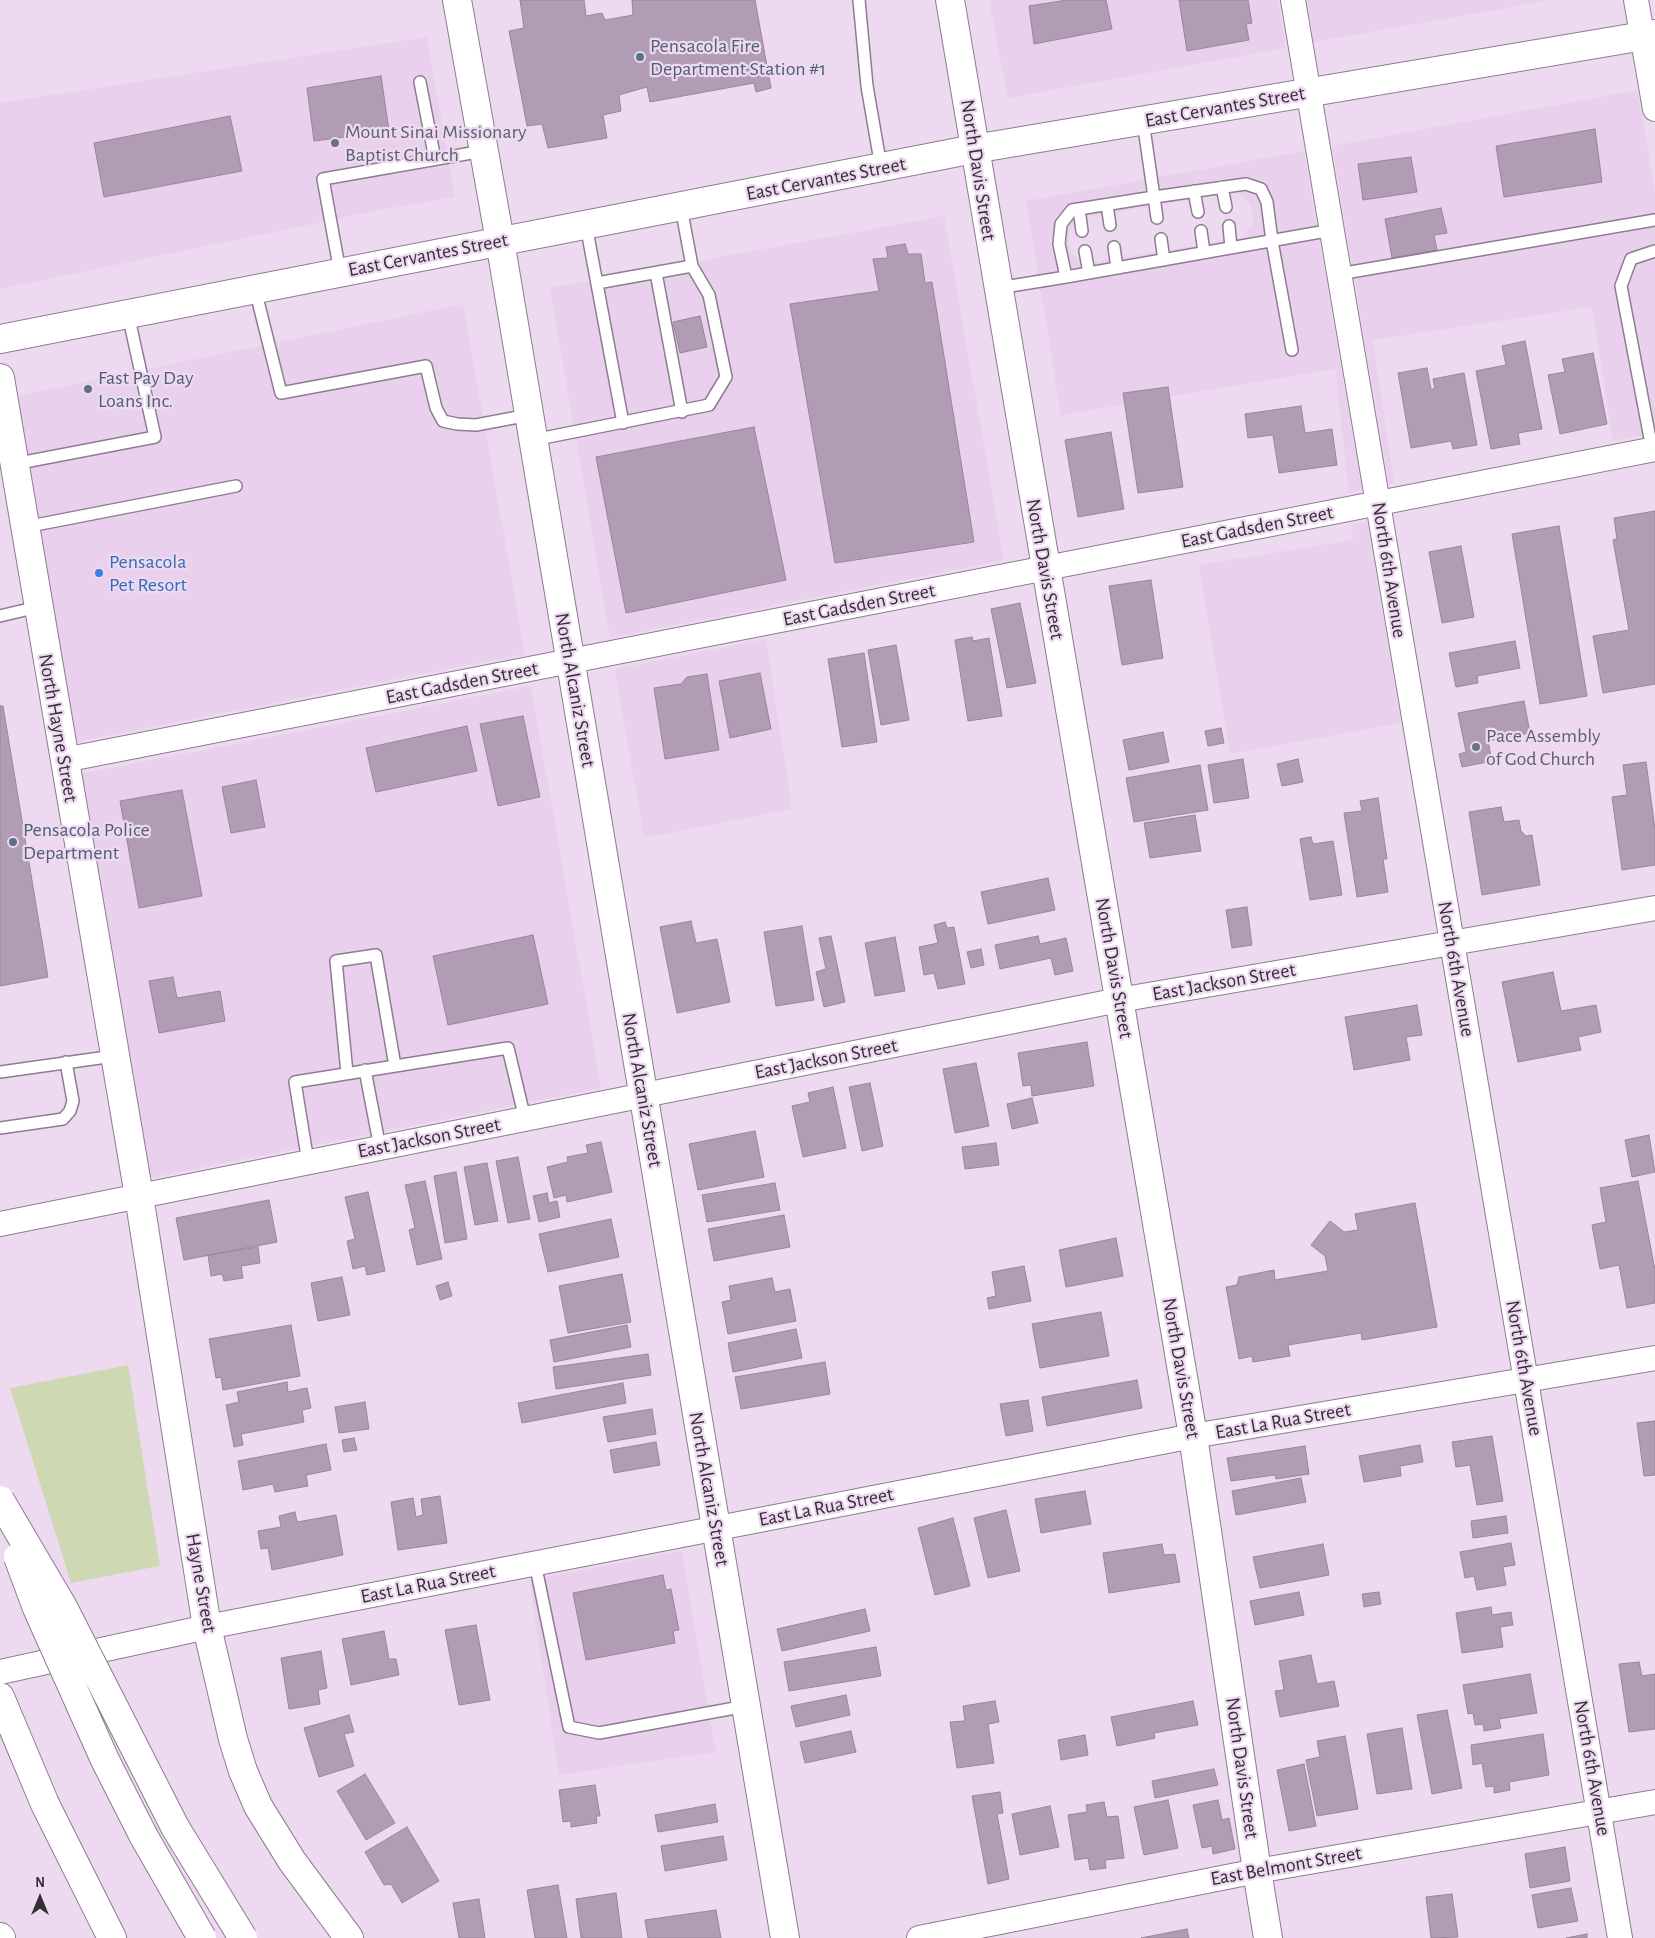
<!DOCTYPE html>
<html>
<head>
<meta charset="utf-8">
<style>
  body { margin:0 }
  #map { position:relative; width:1655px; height:1938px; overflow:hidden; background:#eedaf0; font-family:"Alegreya Sans",sans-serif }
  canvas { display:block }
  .north { position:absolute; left:15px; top:1873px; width:50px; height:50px; -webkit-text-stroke:4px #eedaf0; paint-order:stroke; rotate:0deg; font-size:14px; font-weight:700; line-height:20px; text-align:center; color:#352e36 }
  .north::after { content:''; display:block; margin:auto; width:18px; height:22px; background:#352e36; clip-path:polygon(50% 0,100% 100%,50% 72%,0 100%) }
</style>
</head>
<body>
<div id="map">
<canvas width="1655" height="1938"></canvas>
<div class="north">N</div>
</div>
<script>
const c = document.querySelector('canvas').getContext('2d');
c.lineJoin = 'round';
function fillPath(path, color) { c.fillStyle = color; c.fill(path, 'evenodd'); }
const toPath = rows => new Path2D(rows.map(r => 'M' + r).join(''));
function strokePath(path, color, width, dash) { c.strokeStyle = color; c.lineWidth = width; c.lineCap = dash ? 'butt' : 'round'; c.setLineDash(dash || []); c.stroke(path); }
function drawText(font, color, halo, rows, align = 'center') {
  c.font = font + ' "Alegreya Sans",sans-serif'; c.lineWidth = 4.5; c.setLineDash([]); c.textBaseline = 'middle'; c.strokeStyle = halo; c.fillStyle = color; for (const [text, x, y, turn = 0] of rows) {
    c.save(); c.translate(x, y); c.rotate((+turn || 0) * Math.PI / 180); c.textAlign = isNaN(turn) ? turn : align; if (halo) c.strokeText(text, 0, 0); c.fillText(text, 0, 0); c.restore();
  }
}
fillPath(toPath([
  [989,0,1278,0,1286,48,1008,98],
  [1307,0,1552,0,1314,42],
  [427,37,455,197,380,210,0,289,0,103],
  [1638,90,1655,193,1655,433,1613,441,1592,307,1373,340,1394,484,1389,485,1332,146],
  [1304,151,1362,490,1349,493,1335,369,1061,415,1026,201],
  [1237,192,1250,203,1254,221,1244,237,1085,264,1071,253,1068,235,1078,219],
  [944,216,1004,560,610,638,550,288],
  [463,304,525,654,75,742,17,396],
  [1367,521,1401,723,1230,754,1199,565,1353,540,1352,524],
  [766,639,792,809,644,838,615,669],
  [531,686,601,1088,150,1178,80,774],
  [682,1551,716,1752,559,1775,529,1580]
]), '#e9d0ed');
fillPath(toPath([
  [128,1365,160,1566,71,1583,10,1388]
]), '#ced9b4');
const building = toPath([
  [520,0,584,0,586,16,602,13,605,20,633,15,632,0,755,0,771,88,756,92,754,83,650,102,647,87,619,95,621,111,603,115,607,138,548,148,542,124,527,126,509,31,524,28,520,0],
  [1067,0,1106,0,1112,29,1034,44,1029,6,1067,0],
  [1179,0,1248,0,1252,23,1246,24,1249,40,1187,51,1179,0],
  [381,76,389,131,314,141,307,88,381,76],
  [230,116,242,171,104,197,94,143,230,116],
  [1595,129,1602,182,1504,197,1496,146,1595,129],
  [1411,157,1417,192,1363,200,1358,164,1411,157],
  [1441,208,1447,233,1434,235,1437,250,1392,258,1385,219,1441,208],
  [905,244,908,254,921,254,925,283,932,282,974,542,835,563,790,304,879,291,873,259,888,258,886,247,905,244],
  [700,316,707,347,680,353,673,322,700,316],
  [1525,341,1542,429,1518,433,1520,444,1491,449,1476,371,1506,365,1502,346,1525,341],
  [1593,353,1607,424,1560,434,1548,375,1565,372,1562,359,1593,353],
  [1427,368,1431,389,1435,389,1433,379,1464,373,1477,445,1453,449,1451,441,1411,448,1398,373,1427,368],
  [1168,387,1183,487,1138,493,1123,393,1168,387],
  [1301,406,1305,433,1332,429,1337,465,1279,473,1273,435,1248,438,1245,414,1301,406],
  [754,427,786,580,626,613,596,457,754,427],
  [1111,432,1124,509,1078,517,1065,440,1111,432],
  [1655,511,1655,684,1603,693,1593,636,1629,630,1613,540,1617,539,1614,518,1655,511],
  [1559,526,1587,696,1540,704,1512,534,1559,526],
  [1461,546,1474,617,1442,623,1429,552,1461,546],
  [1151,580,1163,658,1122,665,1109,586,1151,580],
  [1020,603,1036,683,1007,688,991,609,1020,603],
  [972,637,973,641,989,638,1002,716,968,721,955,640,972,637],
  [1515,641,1520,668,1477,676,1478,683,1456,687,1449,653,1515,641],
  [896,645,909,720,881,725,868,650,896,645],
  [864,653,877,742,842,747,828,659,864,653],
  [760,673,771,729,730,738,719,681,760,673],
  [707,674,719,750,665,759,654,688,681,684,687,677,707,674],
  [1524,701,1530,733,1488,741,1492,761,1462,767,1459,754,1466,752,1458,713,1524,701],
  [0,706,3,706,48,977,0,986,0,706],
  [523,716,540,797,498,806,480,724,523,716],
  [467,726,477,771,376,792,366,748,467,726],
  [1221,728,1224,743,1208,746,1205,731,1221,728],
  [1163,732,1169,762,1129,770,1123,740,1163,732],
  [1243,759,1249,798,1214,803,1208,765,1243,759],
  [1298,759,1303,782,1282,786,1277,764,1298,759],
  [1646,762,1655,829,1655,865,1622,870,1612,797,1627,795,1623,765,1646,762],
  [1200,765,1208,810,1134,822,1126,778,1200,765],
  [256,780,265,827,231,833,222,787,256,780],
  [182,790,202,896,139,908,120,801,182,790],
  [1378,798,1387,859,1383,859,1388,892,1357,897,1344,813,1362,811,1360,801,1378,798],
  [1501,807,1504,822,1519,820,1521,831,1526,836,1532,835,1540,885,1482,895,1469,812,1501,807],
  [1195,815,1201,851,1150,858,1144,823,1195,815],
  [1311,837,1313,844,1333,841,1342,895,1310,900,1300,839,1311,837],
  [1048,878,1055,910,988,924,981,892,1048,878],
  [1247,907,1252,945,1232,948,1226,910,1247,907],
  [691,921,696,943,717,939,730,1002,677,1013,660,927,691,921],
  [945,922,947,928,954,927,965,984,938,989,934,973,924,975,919,947,938,943,934,925,945,922],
  [802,926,814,1000,776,1006,764,932,802,926],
  [533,935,548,1004,448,1025,433,956,533,935],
  [831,936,845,1002,824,1007,816,972,826,969,819,938,831,936],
  [1038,936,1040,944,1066,938,1073,971,1055,975,1051,958,1000,969,995,945,1038,936],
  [895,937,905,991,875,996,865,943,895,937],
  [981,949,984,965,971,968,967,952,981,949],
  [1553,972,1561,1011,1596,1005,1601,1032,1578,1037,1581,1050,1518,1062,1502,982,1553,972],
  [173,977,177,998,220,991,225,1021,159,1033,149,981,173,977],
  [1417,1005,1422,1035,1406,1037,1410,1060,1354,1070,1345,1017,1417,1005],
  [1087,1042,1094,1086,1032,1096,1031,1085,1023,1086,1018,1053,1087,1042],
  [976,1063,989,1126,955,1133,943,1069,976,1063],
  [870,1083,883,1146,862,1151,849,1087,870,1083],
  [833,1087,846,1148,803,1157,792,1106,810,1102,808,1093,833,1087],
  [1032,1098,1038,1123,1012,1129,1007,1104,1032,1098],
  [755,1131,764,1177,698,1190,689,1144,755,1131],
  [1649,1135,1655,1172,1632,1177,1625,1140,1649,1135],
  [601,1142,612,1192,567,1202,566,1195,554,1198,547,1167,568,1162,567,1157,588,1153,586,1145,601,1142],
  [996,1143,999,1165,965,1169,962,1147,996,1143],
  [518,1157,530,1219,508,1223,496,1161,518,1157],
  [487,1163,498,1221,475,1225,464,1167,487,1163],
  [456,1172,467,1239,445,1243,434,1176,456,1172],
  [425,1181,442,1259,417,1265,409,1230,415,1228,405,1185,425,1181],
  [1638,1181,1655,1270,1655,1303,1627,1308,1619,1265,1600,1269,1592,1225,1606,1222,1600,1188,1638,1181],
  [775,1183,780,1210,707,1222,702,1195,775,1183],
  [368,1192,385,1271,367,1275,365,1266,353,1269,347,1241,355,1239,345,1197,368,1192],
  [547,1193,549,1203,557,1201,560,1217,539,1222,533,1196,547,1193],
  [269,1200,277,1242,184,1260,176,1218,269,1200],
  [1415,1203,1437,1327,1362,1340,1361,1333,1288,1345,1290,1356,1253,1362,1252,1356,1239,1359,1226,1287,1237,1285,1239,1277,1274,1270,1275,1280,1328,1271,1325,1256,1311,1245,1330,1221,1344,1232,1358,1230,1355,1214,1415,1203],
  [784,1215,790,1247,714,1261,708,1229,784,1215],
  [611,1219,619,1257,548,1272,539,1234,611,1219],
  [1116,1238,1123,1276,1066,1287,1059,1250,1116,1238],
  [258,1247,260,1263,241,1266,243,1278,224,1281,222,1274,211,1276,208,1255,258,1247],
  [1024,1266,1031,1301,989,1309,987,1298,996,1296,992,1272,1024,1266],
  [622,1274,631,1322,568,1333,559,1286,622,1274],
  [342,1277,350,1315,318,1321,311,1283,342,1277],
  [772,1278,775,1292,790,1289,796,1321,728,1334,722,1302,731,1300,729,1286,772,1278],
  [448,1282,452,1296,440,1300,436,1286,448,1282],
  [1101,1312,1109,1356,1040,1368,1032,1324,1101,1312],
  [291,1325,300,1376,223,1390,221,1377,216,1378,209,1339,291,1325],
  [627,1325,631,1347,554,1362,550,1340,627,1325],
  [796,1329,802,1358,733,1372,728,1343,796,1329],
  [648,1354,651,1375,556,1389,553,1367,648,1354],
  [825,1362,830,1394,741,1409,735,1377,825,1362],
  [1137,1380,1142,1408,1047,1426,1042,1397,1137,1380],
  [287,1382,288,1392,307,1388,311,1408,302,1410,304,1422,241,1434,243,1445,234,1447,226,1405,239,1402,237,1392,287,1382],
  [623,1383,626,1403,522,1423,518,1403,623,1383],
  [1028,1400,1033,1431,1006,1436,1000,1404,1028,1400],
  [365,1402,369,1429,339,1433,335,1407,365,1402],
  [652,1409,656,1434,608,1442,603,1417,652,1409],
  [1655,1421,1655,1475,1644,1476,1637,1423,1655,1421],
  [1492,1436,1503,1501,1477,1505,1470,1465,1456,1467,1452,1442,1492,1436],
  [354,1438,357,1450,344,1452,342,1440,354,1438],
  [656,1442,660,1465,614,1473,610,1450,656,1442],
  [326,1444,331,1470,306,1475,308,1486,275,1492,273,1484,243,1490,238,1461,326,1444],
  [1420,1445,1423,1462,1400,1466,1401,1476,1364,1482,1359,1456,1420,1445],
  [1305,1446,1309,1474,1276,1479,1275,1475,1231,1481,1227,1458,1305,1446],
  [1301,1478,1306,1502,1236,1515,1232,1491,1301,1478],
  [1085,1491,1091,1524,1041,1533,1035,1499,1085,1491],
  [440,1496,447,1543,398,1550,391,1502,413,1498,416,1517,423,1515,421,1499,440,1496],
  [1006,1510,1020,1571,988,1578,974,1518,1006,1510],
  [295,1512,297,1522,336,1515,343,1555,272,1570,268,1548,261,1549,258,1531,281,1527,279,1516,295,1512],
  [1506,1516,1508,1533,1473,1538,1471,1521,1506,1516],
  [953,1518,970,1586,935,1595,918,1528,953,1518],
  [1511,1543,1515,1565,1503,1567,1506,1585,1477,1590,1474,1576,1465,1578,1460,1552,1511,1543],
  [1162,1544,1164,1555,1175,1554,1180,1582,1109,1593,1103,1553,1162,1544],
  [1323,1544,1329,1575,1260,1588,1253,1557,1323,1544],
  [663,1575,666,1590,671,1589,679,1630,673,1631,675,1643,586,1660,573,1593,663,1575],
  [1299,1592,1304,1615,1255,1625,1250,1601,1299,1592],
  [1379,1592,1381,1604,1364,1607,1362,1594,1379,1592],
  [1491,1607,1492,1615,1511,1612,1513,1625,1500,1627,1503,1647,1462,1653,1456,1613,1491,1607],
  [865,1609,870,1631,782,1651,777,1629,865,1609],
  [476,1625,490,1700,459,1705,445,1630,476,1625],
  [384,1631,389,1659,396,1659,399,1675,351,1685,342,1639,384,1631],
  [876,1647,881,1676,789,1691,784,1662,876,1647],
  [321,1651,327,1688,318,1690,320,1704,289,1709,281,1658,321,1651],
  [1311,1655,1317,1684,1334,1681,1339,1706,1280,1717,1275,1691,1284,1690,1279,1661,1311,1655],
  [1639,1662,1642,1676,1655,1674,1655,1729,1629,1732,1619,1664,1639,1662],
  [1530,1674,1537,1713,1499,1719,1501,1728,1484,1731,1483,1724,1475,1725,1473,1713,1468,1714,1463,1685,1530,1674],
  [846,1695,850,1715,796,1727,791,1706,846,1695],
  [995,1701,999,1722,988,1724,994,1763,957,1768,950,1722,965,1721,963,1706,995,1701],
  [1193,1701,1198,1725,1154,1733,1155,1738,1117,1746,1111,1717,1193,1701],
  [1447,1710,1462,1788,1432,1794,1417,1715,1447,1710],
  [349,1715,354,1732,344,1734,354,1766,319,1777,304,1728,349,1715],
  [1402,1728,1412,1789,1377,1794,1367,1734,1402,1728],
  [851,1731,856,1752,805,1763,800,1742,851,1731],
  [1543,1734,1549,1775,1509,1782,1510,1790,1494,1793,1494,1786,1486,1787,1482,1763,1473,1765,1471,1745,1543,1734],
  [1085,1735,1088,1755,1061,1760,1058,1740,1085,1735],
  [1345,1736,1358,1809,1317,1816,1306,1760,1320,1757,1317,1741,1345,1736],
  [1304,1764,1316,1826,1289,1831,1277,1770,1304,1764],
  [1214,1769,1218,1785,1155,1798,1152,1781,1214,1769],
  [365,1774,395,1823,366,1840,337,1791,365,1774],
  [595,1785,600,1816,596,1816,597,1823,571,1827,571,1821,563,1822,559,1790,595,1785],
  [1000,1792,1003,1813,997,1814,1009,1879,988,1884,972,1796,1000,1792],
  [1168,1800,1178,1848,1144,1855,1134,1807,1168,1800],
  [1218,1800,1222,1820,1229,1818,1235,1849,1213,1854,1212,1846,1202,1848,1193,1805,1218,1800],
  [1104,1802,1107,1817,1118,1816,1124,1858,1105,1860,1106,1868,1090,1870,1088,1858,1075,1860,1068,1815,1087,1812,1086,1805,1104,1802],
  [715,1804,718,1822,658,1832,655,1815,715,1804],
  [1050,1806,1059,1847,1020,1855,1012,1814,1050,1806],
  [407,1827,439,1881,402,1903,391,1884,384,1885,365,1852,407,1827],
  [723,1836,727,1860,665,1871,661,1846,723,1836],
  [1565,1847,1570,1881,1530,1888,1525,1854,1565,1847],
  [558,1885,567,1938,535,1938,527,1890,558,1885],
  [1571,1888,1578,1921,1538,1928,1532,1895,1571,1888],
  [616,1893,622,1938,581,1938,576,1899,616,1893],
  [1452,1894,1458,1937,1431,1938,1426,1897,1452,1894],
  [479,1899,485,1938,459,1938,453,1903,479,1899],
  [716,1910,721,1938,648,1938,645,1920,716,1910],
  [1187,1929,1189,1938,1141,1938,1187,1929],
  [1587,1934,1587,1938,1566,1938,1587,1934]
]);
fillPath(building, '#b09db3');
strokePath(building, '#98869a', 1);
const lane = toPath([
  [859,0,867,86,881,167],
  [420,82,435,159],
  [1222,187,1226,207],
  [1194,191,1198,212],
  [1107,205,1110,225],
  [1079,209,1082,231],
  [1157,218,1154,197,1246,184,1261,189,1267,202,1272,241,1292,350],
  [586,225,623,423],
  [1229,226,1231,248],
  [1201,231,1204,252],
  [1161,239,1164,260],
  [1114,247,1117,268],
  [1085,251,1089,273],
  [340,272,323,179,483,151],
  [656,273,682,412],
  [1339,274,1655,220],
  [1066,277,1332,230],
  [597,283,692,266],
  [998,288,1066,277,1059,244,1061,224,1072,210,1154,197,1143,121],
  [255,289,281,393,426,366,436,408,443,421,457,424,476,425,529,415],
  [533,440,709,405,726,377,709,295,692,266,681,207],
  [1652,449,1621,286,1631,259,1655,251],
  [14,464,155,437,128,314],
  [25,527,236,486],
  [0,616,38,607],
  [365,1070,380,1148],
  [0,1072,114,1056],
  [347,1073,336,961,376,955,395,1066],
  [0,1128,63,1119,70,1111,73,1101,66,1062],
  [308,1162,295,1082,508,1048,525,1119],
  [535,1563,569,1727,599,1733,746,1706]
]);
const street = toPath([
  [1293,0,1620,1938],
  [1636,0,1655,109],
  [64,760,1655,449],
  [0,1224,1119,1000,1655,908],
  [0,1672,207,1627,1193,1436,1655,1358],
  [919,1938,1257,1871,1655,1802]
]);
const secondary = toPath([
  [457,0,500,241,785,1938],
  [950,0,1193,1436,1257,1871,1268,1938],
  [0,378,139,1196,207,1627,233,1739,243,1771,258,1806,292,1861,349,1938]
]);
const primary = toPath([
  [0,339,974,149,1655,34]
]);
const highway = toPath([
  [0,1697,45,1804,112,1938],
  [0,1937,1,1938]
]);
strokePath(lane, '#8e7c91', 14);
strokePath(street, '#8e7c91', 26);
strokePath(secondary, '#8e7c91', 30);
strokePath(primary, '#8e7c91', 30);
strokePath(highway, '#8e7c91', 30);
strokePath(lane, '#fff', 11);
strokePath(street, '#fff', 24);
strokePath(secondary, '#fff', 28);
strokePath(primary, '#fff', 28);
strokePath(highway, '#fff', 28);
const highwayBridge = toPath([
  [0,1500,63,1607,175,1827,243,1938],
  [18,1557,37,1608,105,1760,143,1835,202,1938]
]);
strokePath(highwayBridge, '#8e7c91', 30, []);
strokePath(highwayBridge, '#fff', 28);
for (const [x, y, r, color] of [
  [640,57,5,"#5c6f8a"],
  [335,143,5,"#6b7280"],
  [88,389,5,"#5c6f8a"],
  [99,573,5,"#3f7fe0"],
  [1476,747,5,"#6b7280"],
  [13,842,5,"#5c6f8a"]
]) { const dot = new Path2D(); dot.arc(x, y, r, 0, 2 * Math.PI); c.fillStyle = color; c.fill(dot); strokePath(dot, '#eedaf0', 2); }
drawText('20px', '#4e5e75', '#eedaf0', [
  ["Pensacola Fire",650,46],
  ["Department Station #1",650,69],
  ["Fast Pay Day",98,378],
  ["Loans Inc.",98,401],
  ["Pensacola Police",23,830],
  ["Department",23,853]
], 'left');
drawText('20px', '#352e36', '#eedaf0', [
  ["East Cervantes Street",1225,107,-10],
  ["North Davis Street",978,170,81],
  ["East Cervantes Street",826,179,-11],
  ["East Cervantes Street",428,255,-11],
  ["East Gadsden Street",1257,527,-11],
  ["North Davis Street",1045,569,80],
  ["North 6th Avenue",1389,570,81],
  ["East Gadsden Street",859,605,-11],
  ["East Gadsden Street",462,683,-11],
  ["North Alcaniz Street",575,690,80],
  ["North Hayne Street",58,728,80],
  ["North Davis Street",1114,968,80],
  ["North 6th Avenue",1456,969,80],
  ["East Jackson Street",1224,982,-10],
  ["East Jackson Street",826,1059,-11],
  ["North Alcaniz Street",642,1090,80],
  ["East Jackson Street",429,1138,-11],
  ["North Davis Street",1181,1368,80],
  ["North 6th Avenue",1524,1368,80],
  ["East La Rua Street",1283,1421,-10],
  ["North Alcaniz Street",709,1489,80],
  ["East La Rua Street",826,1507,-11],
  ["Hayne Street",201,1583,80],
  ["East La Rua Street",428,1584,-11],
  ["North Davis Street",1242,1768,82],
  ["North 6th Avenue",1592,1768,80],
  ["East Belmont Street",1286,1866,-10]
]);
drawText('20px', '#5b616d', '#eedaf0', [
  ["Mount Sinai Missionary",345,132],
  ["Baptist Church",345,155],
  ["Pace Assembly",1486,736],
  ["of God Church",1486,759]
], 'left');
drawText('20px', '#366cbe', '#eedaf0', [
  ["Pensacola",109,562],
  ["Pet Resort",109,585]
], 'left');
</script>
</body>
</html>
